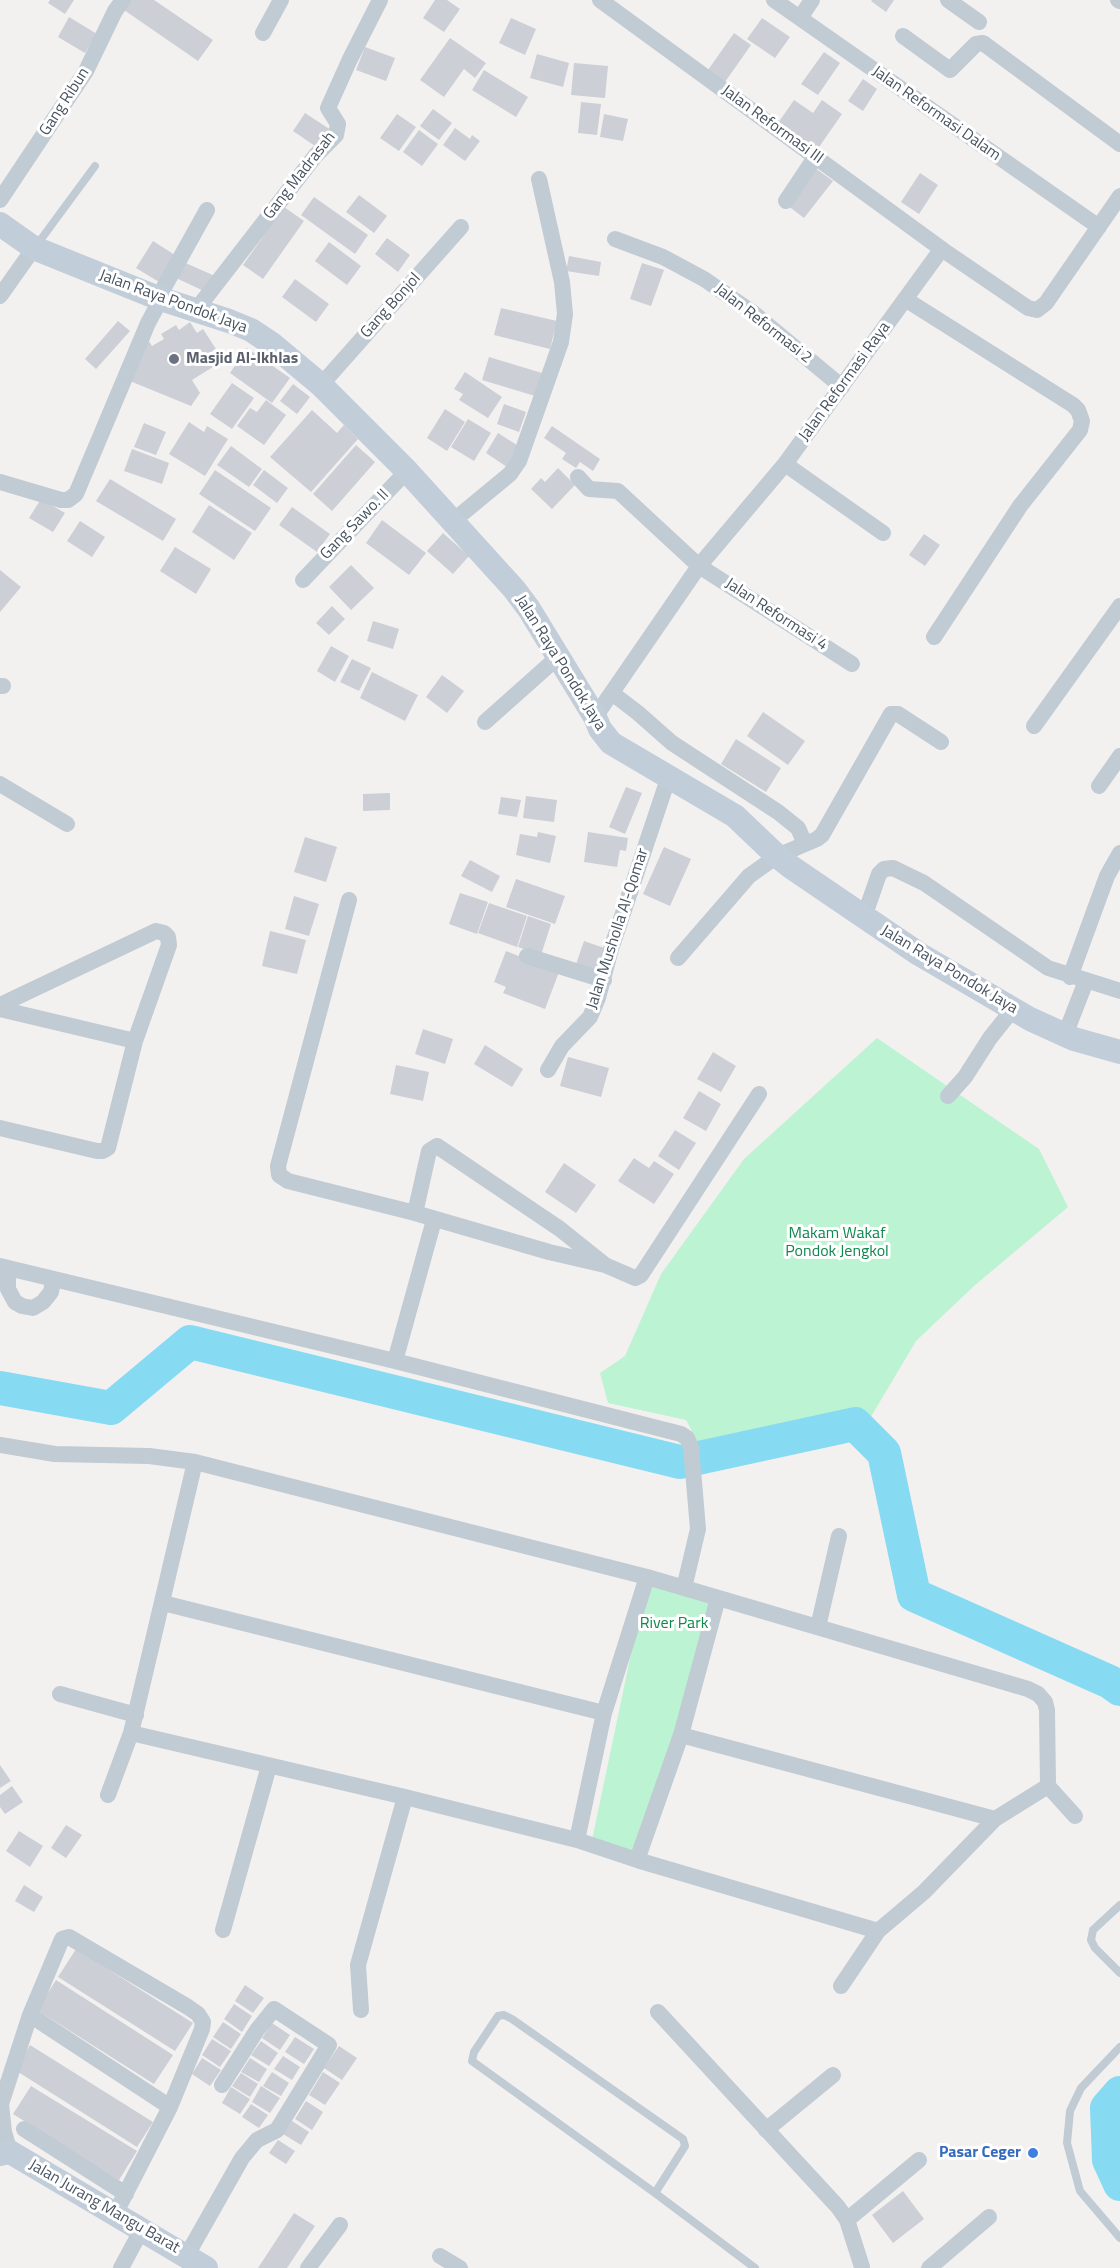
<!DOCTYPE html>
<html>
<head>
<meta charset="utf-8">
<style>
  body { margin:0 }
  canvas { display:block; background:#f3f0f0 }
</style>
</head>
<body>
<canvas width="1120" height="2268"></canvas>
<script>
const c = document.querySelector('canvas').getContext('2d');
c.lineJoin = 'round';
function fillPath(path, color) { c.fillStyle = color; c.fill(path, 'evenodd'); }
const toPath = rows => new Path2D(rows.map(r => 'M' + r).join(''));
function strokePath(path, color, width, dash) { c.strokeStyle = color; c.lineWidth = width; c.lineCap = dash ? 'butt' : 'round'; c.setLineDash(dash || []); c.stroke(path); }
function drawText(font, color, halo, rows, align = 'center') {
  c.font = font + ' "Titillium Web",sans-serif'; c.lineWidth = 6; c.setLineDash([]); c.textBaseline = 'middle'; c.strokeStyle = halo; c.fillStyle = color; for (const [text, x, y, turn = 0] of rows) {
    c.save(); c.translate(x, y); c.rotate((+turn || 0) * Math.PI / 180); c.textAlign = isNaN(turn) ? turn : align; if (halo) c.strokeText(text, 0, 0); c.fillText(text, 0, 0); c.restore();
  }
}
fillPath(toPath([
  [877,1038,1039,1149,1068,1207,974,1286,916,1341,869,1420,710,1465,686,1420,608,1403,600,1373,625,1356,661,1274,744,1159],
  [647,1577,718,1598,637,1860,591,1845]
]), '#bcf3d2');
strokePath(toPath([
  [0,1388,111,1408,190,1342,680,1462,855,1424,884,1453,914,1595,1110,1682,1120,1689],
  [1120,2093,1107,2108,1109,2160,1120,2184]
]), '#86dbf3', 34);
fillPath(toPath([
  [50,0,74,0,65,14,48,3],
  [131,0,154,0,213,40,198,61,124,10],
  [435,0,447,0,460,9,444,32,423,18],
  [872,0,894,0,886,12,871,1],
  [69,17,97,34,85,53,58,37],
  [511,18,536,29,525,55,499,43],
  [762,18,790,37,775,58,747,39],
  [734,33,751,45,725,82,708,70],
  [450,38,486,63,475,78,464,69,444,97,420,80],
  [365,47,395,58,386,81,356,70],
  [824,52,840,63,818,95,801,84],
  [537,54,569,63,563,87,530,78],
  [574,63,608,66,605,98,571,95],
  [484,70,528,97,516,117,472,90],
  [863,79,877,89,863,111,848,101],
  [794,100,813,113,822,100,842,114,817,150,778,123],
  [581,102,601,104,597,135,578,133],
  [433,109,452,123,439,140,420,126],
  [305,113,331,130,318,148,293,131],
  [397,114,416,127,399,151,380,138],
  [604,114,628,119,623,141,600,137],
  [455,128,470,139,472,135,480,141,465,161,443,145],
  [419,130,438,144,422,166,403,152],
  [815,168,833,181,804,218,787,205],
  [920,173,938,185,919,214,901,202],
  [359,195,387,216,374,233,346,212],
  [314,197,368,235,355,254,301,215],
  [284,207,304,221,263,279,243,265],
  [387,238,410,255,398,272,375,254],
  [153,241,175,255,159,282,136,268],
  [329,242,361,266,347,285,315,261],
  [569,256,601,262,599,276,566,271],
  [181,261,215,276,208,293,174,277],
  [642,263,664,270,651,306,630,299],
  [295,279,329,304,316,322,282,297],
  [501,308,557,321,550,349,494,335],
  [118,321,130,331,96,369,85,359],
  [190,322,197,333,203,329,216,349,209,353,216,365,192,380,200,393,191,406,125,379,145,335,152,346,164,339,161,334,176,325,179,330],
  [247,348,290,378,272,403,230,373],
  [489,357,542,373,535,396,482,380],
  [465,372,502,397,488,418,459,400,463,394,454,389],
  [232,383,254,398,232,429,210,414],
  [293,384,310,397,297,414,280,401],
  [266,400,286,415,264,445,237,426,250,408,257,412],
  [504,404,526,412,519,432,497,424],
  [445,409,465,422,447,451,427,438],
  [312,410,337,433,344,425,358,439,311,492,270,457],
  [468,419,491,433,474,461,451,447],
  [189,422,204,432,207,426,228,439,205,476,169,454],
  [144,423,166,432,156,455,134,447],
  [552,426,600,459,593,471,580,462,576,468,562,459,566,453,544,438],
  [498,433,520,447,507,467,486,453],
  [356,445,375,462,332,511,313,494],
  [231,446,262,469,249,487,217,465],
  [132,449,169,463,162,484,124,471],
  [558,468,575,485,552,509,531,489,541,478,545,482],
  [215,470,271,508,255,531,199,494],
  [264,470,288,488,277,503,253,485],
  [110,479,176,519,163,541,96,501],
  [41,499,65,513,53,532,29,518],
  [209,505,252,533,234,560,192,532],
  [292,507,330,534,317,552,279,525],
  [382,520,426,553,409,575,366,543],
  [80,521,105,537,92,557,67,541],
  [443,533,469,556,453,574,427,551],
  [924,534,940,545,925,566,909,555],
  [175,547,211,569,196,594,160,571],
  [351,565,374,588,351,610,329,587],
  [0,570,21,587,0,612],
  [332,606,345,619,329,635,316,623],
  [373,621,399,629,393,649,367,641],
  [331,646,349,656,335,682,317,671],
  [352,659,371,668,359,691,340,682],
  [372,672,418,695,405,721,360,698],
  [442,675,464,691,447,713,426,697],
  [763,712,805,741,788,765,747,736],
  [736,739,781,768,766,792,721,764],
  [626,787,642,793,625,834,609,827],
  [390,793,390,810,363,811,363,794],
  [526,796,557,800,554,822,523,818],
  [501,797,521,800,517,817,498,814],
  [538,832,556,836,550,863,516,855,520,834,537,837],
  [588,832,628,838,626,851,620,850,617,867,584,862],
  [305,837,337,847,326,882,294,872],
  [664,847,691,859,670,906,643,894],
  [470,860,500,876,492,892,461,876],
  [516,879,565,896,555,924,506,907],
  [460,893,488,902,477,934,449,924],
  [294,896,319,904,309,936,285,929],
  [489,903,527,916,517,947,478,933],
  [528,916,551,924,541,955,518,947],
  [270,931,306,940,297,974,262,966],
  [584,941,607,949,599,974,575,967],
  [506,951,559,972,545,1009,503,993,506,987,494,982],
  [423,1029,453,1039,445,1064,415,1054],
  [485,1045,523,1069,512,1087,474,1064],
  [713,1052,736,1066,721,1092,697,1079],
  [568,1057,609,1068,601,1097,560,1086],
  [396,1065,429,1072,423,1101,390,1094],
  [699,1091,721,1104,706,1131,683,1118],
  [675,1130,696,1143,679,1170,658,1156],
  [634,1158,649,1168,654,1161,674,1174,654,1204,618,1181],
  [564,1163,596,1185,576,1213,545,1192],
  [0,1765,11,1781,0,1788],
  [12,1786,23,1802,5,1814,0,1807,0,1795],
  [66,1825,82,1835,66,1858,51,1848],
  [19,1831,43,1846,30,1867,6,1851],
  [24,1885,43,1897,34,1912,15,1901],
  [76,1949,193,2023,175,2051,58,1977],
  [56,1980,173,2055,154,2084,37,2010],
  [245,1985,264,1998,253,2013,235,2001],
  [234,2004,252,2016,242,2032,224,2019],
  [223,2022,241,2034,231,2049,213,2037],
  [272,2023,290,2035,280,2050,262,2038],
  [295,2037,314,2049,304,2064,285,2052],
  [212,2039,231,2051,220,2067,202,2055],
  [261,2041,278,2053,269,2066,251,2055],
  [30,2045,153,2122,137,2147,15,2070],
  [339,2046,357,2058,342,2080,324,2068],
  [283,2056,300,2067,292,2080,274,2069],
  [202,2058,221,2070,210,2086,192,2074],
  [250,2058,267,2069,259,2082,241,2072],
  [272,2072,289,2083,281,2096,263,2086],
  [323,2072,340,2083,325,2105,309,2095],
  [241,2073,258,2084,250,2097,232,2086],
  [31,2086,137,2151,119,2180,13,2114],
  [261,2086,280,2098,270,2113,252,2102],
  [231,2087,250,2099,240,2114,222,2103],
  [306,2101,323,2112,312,2130,295,2119],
  [251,2104,268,2115,259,2128,242,2117],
  [292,2121,309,2132,301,2145,283,2134],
  [278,2140,295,2151,286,2164,269,2153],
  [903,2191,924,2219,893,2243,872,2215],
  [294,2213,315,2226,287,2268,258,2268]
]), '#cccfd6');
strokePath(toPath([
  [36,246,95,166],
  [1120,1905,1093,1930,1091,1940,1095,1948,1120,1973],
  [1120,2047,1081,2088,1070,2111,1067,2143,1080,2191,1120,2238],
  [655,2193,685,2146,683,2139,512,2019,504,2015,498,2016,474,2052,472,2061,655,2193,755,2268]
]), '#c0cbd3', 8);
strokePath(toPath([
  [600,0,943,250,1028,308,1037,310,1046,303,1120,196],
  [774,0,1099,227],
  [948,0,979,22],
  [1118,0,1120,1],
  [800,18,812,0],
  [263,33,281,0],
  [903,36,950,70,976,44,983,43,1120,144],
  [0,200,86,71,115,11,123,0],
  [786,201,816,156],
  [615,239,663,257,704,279,752,312,842,387],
  [0,296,34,248],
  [158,298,207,210],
  [905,299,1073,405,1078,410,1082,421,1080,430,1020,506,934,637],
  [196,310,316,155,336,135,338,124,328,108,350,59,380,0],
  [321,385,461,227],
  [785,464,883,533],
  [578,477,589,489,618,491,699,566,852,664],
  [0,482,61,500,68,500,76,494,148,323,161,299],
  [453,521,510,474,519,461,561,342,565,314,562,282,539,179],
  [303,580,407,471],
  [0,686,3,686],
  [612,693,638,713,672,743,778,812,798,828,805,844],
  [595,717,699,566,785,464,938,254,943,250],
  [485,722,558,657],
  [1034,726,1120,606],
  [0,784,67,824],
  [1099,786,1120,756],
  [349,900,278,1166,279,1175,288,1181,415,1213,549,1252,605,1265],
  [864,917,879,874,884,869,893,868,924,883,1048,968,1120,991],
  [527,956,604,980],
  [678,958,749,876,777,856,817,839,822,835,891,714,898,714,941,742],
  [1070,977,1107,876,1120,853],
  [0,1005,156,931,164,933,168,937,169,945,135,1041,108,1148,103,1151,97,1151,0,1128],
  [0,1009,135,1041],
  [1065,1035,1086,981],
  [548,1070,562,1046,590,1017,598,998,611,949,669,776],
  [948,1096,965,1077,990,1038,1013,1009],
  [415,1213,429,1151,437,1146,560,1229,605,1265,635,1278,641,1275,759,1094],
  [0,1266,395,1361,681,1434,687,1438,691,1447,698,1529,684,1588],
  [8,1268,8,1289,15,1302,22,1306,33,1308,43,1302,51,1292,53,1280],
  [395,1361,434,1220],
  [0,1445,55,1454,149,1456,195,1462,647,1577,1028,1689,1038,1694,1045,1702,1047,1710,1048,1786],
  [647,1577,604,1713,577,1840,637,1860,878,1931,841,1986],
  [163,1603,604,1713],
  [818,1627,839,1536],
  [60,1694,136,1715],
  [131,1733,405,1797,577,1840],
  [681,1735,995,1819,1048,1786,1075,1816],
  [108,1795,131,1733,195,1462],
  [637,1860,681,1735,718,1598],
  [223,1930,269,1766],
  [878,1931,924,1892,995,1819],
  [361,2010,358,1965,405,1797],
  [658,2012,838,2207,847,2220,862,2267],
  [30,2015,170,2107],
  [24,2129,126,2194],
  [766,2130,833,2075],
  [10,2152,4,2132,1,2104,30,2015,62,1939,69,1937,188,2007,198,2014,203,2022,202,2029,170,2107,115,2214],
  [847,2220,919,2160],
  [187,2255,242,2158,257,2140,277,2130,329,2045,274,2009,257,2030,222,2085],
  [440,2256,460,2268],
  [121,2268,142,2229],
  [308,2268,340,2225],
  [929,2268,989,2217]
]), '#c0cbd3', 16);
strokePath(toPath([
  [0,224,34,248,158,298,229,321,251,330,272,344,321,385,407,471,514,589,529,609,595,717,600,729,611,743,735,816,777,856,791,867,919,954,1030,1019,1074,1039,1120,1052],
  [0,2154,10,2152,206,2268]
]), '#c2cdda', 24);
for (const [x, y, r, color] of [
  [174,359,6,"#6b7280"],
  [1033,2153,6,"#3f7fe0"]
]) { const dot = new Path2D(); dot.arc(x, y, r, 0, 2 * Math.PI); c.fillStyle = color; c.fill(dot); strokePath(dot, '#fff', 2); }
drawText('16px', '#475360', '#fff', [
  ["Gang Ribun",65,102,-57],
  ["Jalan Reformasi Dalam",936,114,35],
  ["Jalan Reformasi III",772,125,36],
  ["Gang Madrasah",300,176,-52],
  ["Jalan Raya Pondok Jaya",173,302,20],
  ["Gang Bonjol",391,306,-48],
  ["Jalan Reformasi 2",763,324,38],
  ["Jalan Reformasi Raya",845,382,-54],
  ["Gang Sawo. II",355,525,-46],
  ["Jalan Reformasi 4",776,615,33],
  ["Jalan Raya Pondok Jaya",560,663,58],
  ["Jalan Musholla Al-Qomar",618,929,-72],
  ["Jalan Raya Pondok Jaya",949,970,31],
  ["Jalan Jurang Mangu Barat",104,2207,30]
]);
drawText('bold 16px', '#5b616d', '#fff', [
  ["Masjid Al-Ikhlas",186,359]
], 'left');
drawText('16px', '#10884e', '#fff', [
  ["Makam Wakaf",837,1234],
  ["Pondok Jengkol",837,1252],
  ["River Park",674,1624]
]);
drawText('bold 16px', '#366cbe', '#fff', [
  ["Pasar Ceger",1021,2153]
], 'right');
</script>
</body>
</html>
